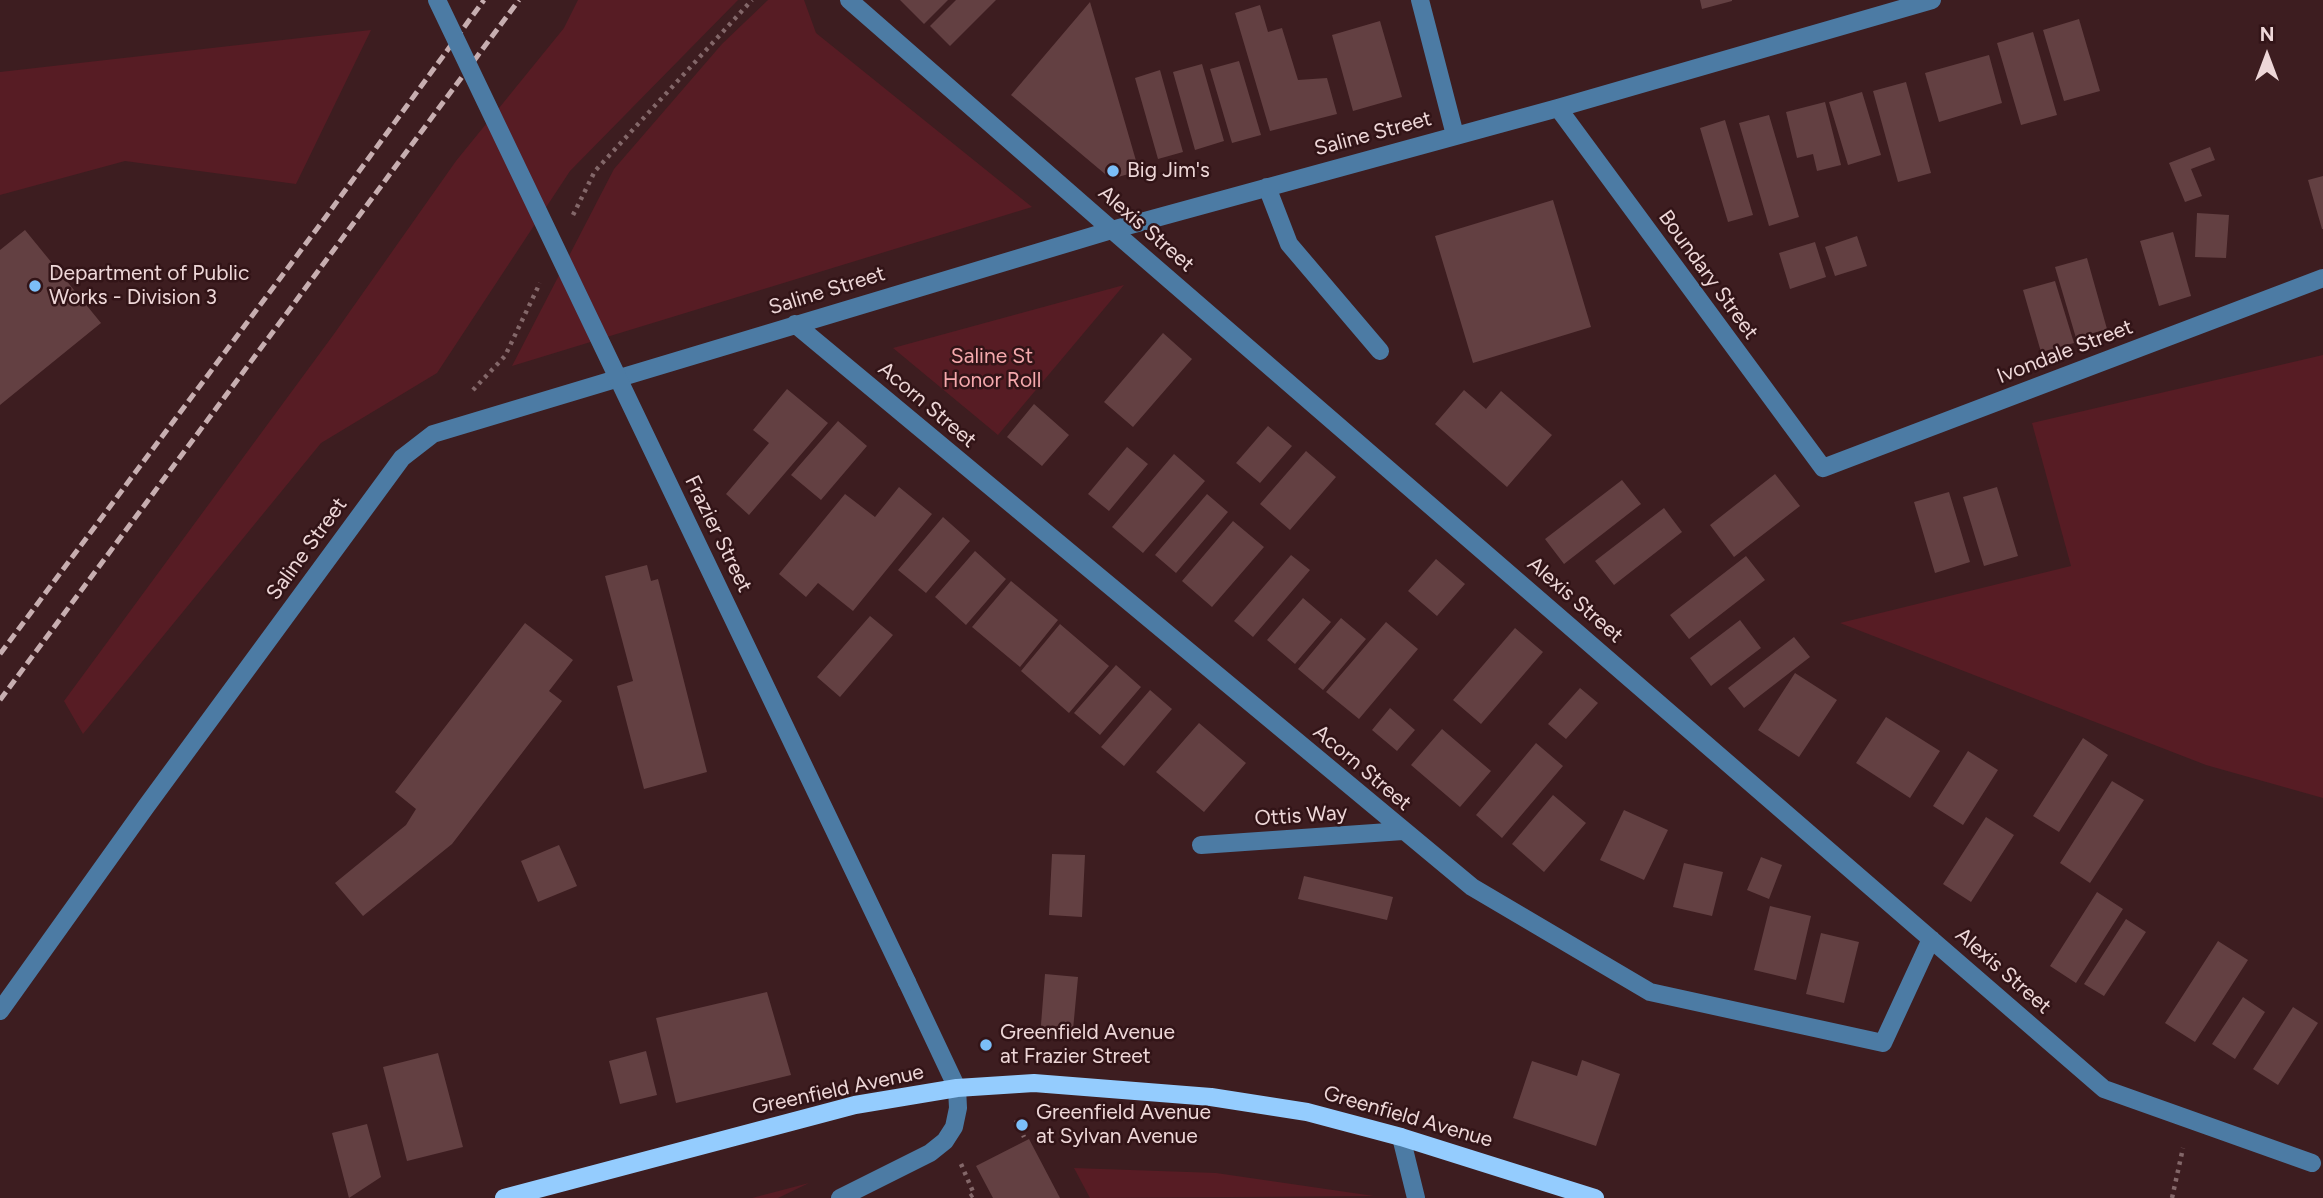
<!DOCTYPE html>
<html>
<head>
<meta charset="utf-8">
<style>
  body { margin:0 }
  #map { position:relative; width:2323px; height:1198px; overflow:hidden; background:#3d1d20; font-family:Figtree,sans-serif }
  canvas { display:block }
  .north { position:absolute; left:2232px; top:21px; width:70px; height:70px; -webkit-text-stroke:5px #321417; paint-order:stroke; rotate:0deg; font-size:19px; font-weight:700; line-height:28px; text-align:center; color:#eed7d8 }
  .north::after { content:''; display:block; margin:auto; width:24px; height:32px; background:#eed7d8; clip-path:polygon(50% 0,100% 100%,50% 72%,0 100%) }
</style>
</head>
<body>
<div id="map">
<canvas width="2323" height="1198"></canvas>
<div class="north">N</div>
</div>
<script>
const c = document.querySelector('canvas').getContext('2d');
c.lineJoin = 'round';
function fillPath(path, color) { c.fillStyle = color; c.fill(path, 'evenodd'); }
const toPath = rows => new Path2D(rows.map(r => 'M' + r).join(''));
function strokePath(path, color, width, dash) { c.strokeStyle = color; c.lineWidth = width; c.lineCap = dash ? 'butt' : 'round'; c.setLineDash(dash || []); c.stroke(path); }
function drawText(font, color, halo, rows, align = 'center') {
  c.font = font + ' Figtree,sans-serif'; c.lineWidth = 5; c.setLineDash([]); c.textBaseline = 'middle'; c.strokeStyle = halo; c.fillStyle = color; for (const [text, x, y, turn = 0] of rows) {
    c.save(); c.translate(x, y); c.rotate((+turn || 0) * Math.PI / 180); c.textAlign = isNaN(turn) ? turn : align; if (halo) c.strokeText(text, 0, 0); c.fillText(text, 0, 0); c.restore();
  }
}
fillPath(toPath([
  [578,0,738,0,570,171,437,373,321,443,83,734,64,701,334,334,456,161,564,28],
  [768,0,804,0,816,33,1032,207,512,366,614,169,722,44],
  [371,30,296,184,125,161,0,195,0,72],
  [1124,285,998,435,893,348],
  [2323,355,2323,798,2206,765,1840,623,2071,566,2032,423],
  [1074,1168,1216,1173,1374,1196,1090,1198],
  [809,1183,778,1198,752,1198]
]), '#571c24');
fillPath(toPath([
  [900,0,948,0,924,24],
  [956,0,996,0,950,46,930,26],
  [1700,0,1732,0,1732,1,1702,9],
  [1090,2,1139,171,1111,179,1011,95],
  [1260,5,1268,32,1282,28,1298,80,1327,78,1337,114,1270,131,1235,13],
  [2079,19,2100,91,2064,101,2043,30],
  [1380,21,1402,97,1353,111,1332,35],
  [2033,32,2057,115,2021,125,1997,43],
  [1989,55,2002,103,1939,122,1925,73],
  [1239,61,1261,135,1232,143,1210,69],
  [1202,64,1224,141,1195,150,1173,72],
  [1160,70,1183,152,1158,159,1135,78],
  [1906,82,1931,173,1898,182,1873,91],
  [1862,92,1881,155,1848,165,1829,102],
  [1825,102,1841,165,1817,171,1813,154,1797,158,1786,112],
  [1769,115,1799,217,1769,226,1739,123],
  [1725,120,1753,215,1728,222,1700,128],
  [2210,147,2215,160,2191,169,2202,196,2185,202,2169,163],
  [2323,176,2323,229,2322,229,2308,180],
  [1553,200,1591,327,1473,363,1435,236],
  [2197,213,2229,215,2226,258,2195,257],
  [25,230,101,323,0,405,0,250],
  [2173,232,2191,296,2159,306,2140,241],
  [1857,236,1867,266,1835,276,1825,247],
  [1815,242,1826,277,1790,289,1779,253],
  [2087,258,2107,329,2076,338,2055,267],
  [2055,281,2074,343,2041,352,2023,290],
  [1163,333,1192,359,1133,427,1104,402],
  [787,389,828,423,749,515,726,494,769,443,753,430],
  [1464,390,1486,409,1501,391,1552,435,1507,487,1435,424],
  [1034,404,1069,435,1042,466,1007,437],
  [838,421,867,446,821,500,791,475],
  [1268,426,1292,446,1260,483,1236,463],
  [1127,447,1148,464,1109,511,1088,494],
  [1306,451,1336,477,1290,530,1260,504],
  [1174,454,1205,481,1143,553,1112,527],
  [1775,474,1800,506,1734,557,1710,525],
  [1622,480,1641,504,1564,564,1545,539],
  [899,487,932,514,853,611,818,583,806,597,779,574,845,494,875,517],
  [1997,487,2018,556,1984,566,1963,497],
  [1949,492,1970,562,1935,573,1914,502],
  [1207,494,1228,512,1176,573,1155,555],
  [1664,508,1682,532,1614,585,1595,561],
  [943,517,970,541,926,593,898,570],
  [1233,521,1264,547,1212,607,1182,581],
  [975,551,1006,579,966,625,935,597],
  [1291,555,1310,570,1253,637,1234,621],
  [1746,556,1765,580,1689,639,1670,615],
  [1436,559,1465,584,1437,616,1408,591],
  [647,565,651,581,658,579,707,772,644,789,617,686,633,681,605,576],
  [1011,581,1058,620,1020,667,972,627],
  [1303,598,1331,622,1295,664,1267,640],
  [870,616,893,635,840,697,817,677],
  [1341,618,1366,639,1323,690,1298,669],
  [1740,620,1761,648,1711,686,1690,658],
  [1386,622,1418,649,1359,719,1326,692],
  [525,623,573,660,549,691,562,701,452,844,363,916,335,883,406,825,416,809,395,792],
  [1060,624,1109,666,1069,713,1021,671],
  [1515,628,1543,652,1481,724,1453,700],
  [1794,637,1810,657,1744,708,1728,688],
  [1116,665,1141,687,1100,735,1074,713],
  [1795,673,1837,700,1799,757,1758,730],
  [1580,688,1598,703,1566,739,1548,724],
  [1150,690,1172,709,1124,766,1101,747],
  [1390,708,1415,730,1397,751,1372,730],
  [1886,717,1940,751,1910,798,1856,763],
  [1199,723,1246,763,1204,812,1156,772],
  [1442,729,1491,771,1460,807,1411,765],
  [2083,738,2108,755,2059,832,2033,816],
  [1536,743,1563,766,1502,838,1476,815],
  [1968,751,1998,770,1963,825,1933,806],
  [2112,781,2144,800,2090,883,2060,863],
  [1553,795,1586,823,1544,872,1512,844],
  [1624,810,1668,830,1644,880,1600,860],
  [1986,817,2014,835,1971,902,1943,884],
  [559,845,577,886,538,902,521,861],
  [1052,854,1085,855,1082,917,1049,915],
  [1761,857,1782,865,1769,899,1747,890],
  [1684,863,1723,872,1712,916,1673,907],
  [1304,876,1393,897,1387,920,1298,899],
  [2097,892,2123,909,2076,983,2050,966],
  [1770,906,1811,916,1796,980,1754,970],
  [2126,919,2146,932,2104,996,2084,984],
  [1821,933,1859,942,1844,1003,1806,994],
  [2218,941,2248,960,2195,1042,2165,1023],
  [1045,974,1078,977,1072,1040,1040,1037],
  [767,992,791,1075,676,1103,656,1018],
  [2243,997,2265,1012,2235,1059,2212,1044],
  [2293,1007,2318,1023,2278,1085,2253,1069],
  [646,1051,657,1095,620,1104,609,1061],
  [438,1053,463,1147,407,1161,383,1067],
  [1582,1060,1620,1074,1596,1146,1513,1118,1532,1061,1577,1076],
  [367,1124,381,1177,349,1198,332,1133],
  [1029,1139,1060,1198,993,1198,976,1166]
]), '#634042');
strokePath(toPath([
  [573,215,595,171,752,0],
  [473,390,505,356,540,283],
  [1016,1120,1024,1137],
  [961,1164,974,1194,968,1198],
  [2172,1198,2183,1148]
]), '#836769', 4.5, [3.5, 5]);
strokePath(toPath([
  [849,0,1112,230,2104,1089,2312,1163],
  [1420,0,1455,135],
  [1558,108,1823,468,2323,278],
  [1267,187,1289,244,1380,351],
  [795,324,1472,887,1650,992,1883,1043,1931,939],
  [1201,845,1403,831],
  [0,1011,145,808,402,458,433,434,1112,230,1558,108,1932,0],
  [1401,1137,1416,1198],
  [840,1198,930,1153,945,1141,954,1127,958,1108,957,1088,907,982]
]), '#4c7ba4', 18);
strokePath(toPath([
  [504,1198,855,1105,957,1088,1034,1083,1211,1097,1307,1112,1401,1137,1595,1198]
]), '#94ccfe', 18);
strokePath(toPath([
  [0,654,325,218,484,0],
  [0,700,519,0]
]), '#c7aeb0', 5, [10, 5]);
strokePath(toPath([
  [437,0,907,982]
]), '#4c7ba4', 18);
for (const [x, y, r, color] of [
  [1113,171,7,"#7bbef8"],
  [35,286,7,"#7bbef8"],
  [986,1045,7,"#7bbef8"],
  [1022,1125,7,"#7bbef8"]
]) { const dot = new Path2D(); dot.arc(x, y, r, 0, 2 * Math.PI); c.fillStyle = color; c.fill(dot); strokePath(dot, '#321417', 2.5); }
drawText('21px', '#eed7d8', '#321417', [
  ["Saline Street",1373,134,-15],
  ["Alexis Street",1146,229,41],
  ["Boundary Street",1708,275,54],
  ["Saline Street",827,291,-17],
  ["Ivondale Street",2065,352,-21],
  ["Acorn Street",927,405,40],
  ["Frazier Street",718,534,64],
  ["Saline Street",307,549,-54],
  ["Alexis Street",1575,600,41],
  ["Acorn Street",1362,768,40],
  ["Ottis Way",1301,816,-4],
  ["Alexis Street",2003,971,41],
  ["Greenfield Avenue",838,1090,-12],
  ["Greenfield Avenue",1408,1117,16]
]);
drawText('21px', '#eed7d8', '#321417', [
  ["Big Jim's",1127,171],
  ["Department of Public",49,274],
  ["Works - Division 3",49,298],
  ["Greenfield Avenue",1000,1033],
  ["at Frazier Street",1000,1057],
  ["Greenfield Avenue",1036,1113],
  ["at Sylvan Avenue",1036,1137]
], 'left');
drawText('21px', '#f5a9ad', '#321417', [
  ["Saline St",992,357],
  ["Honor Roll",992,381]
]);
</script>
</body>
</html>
